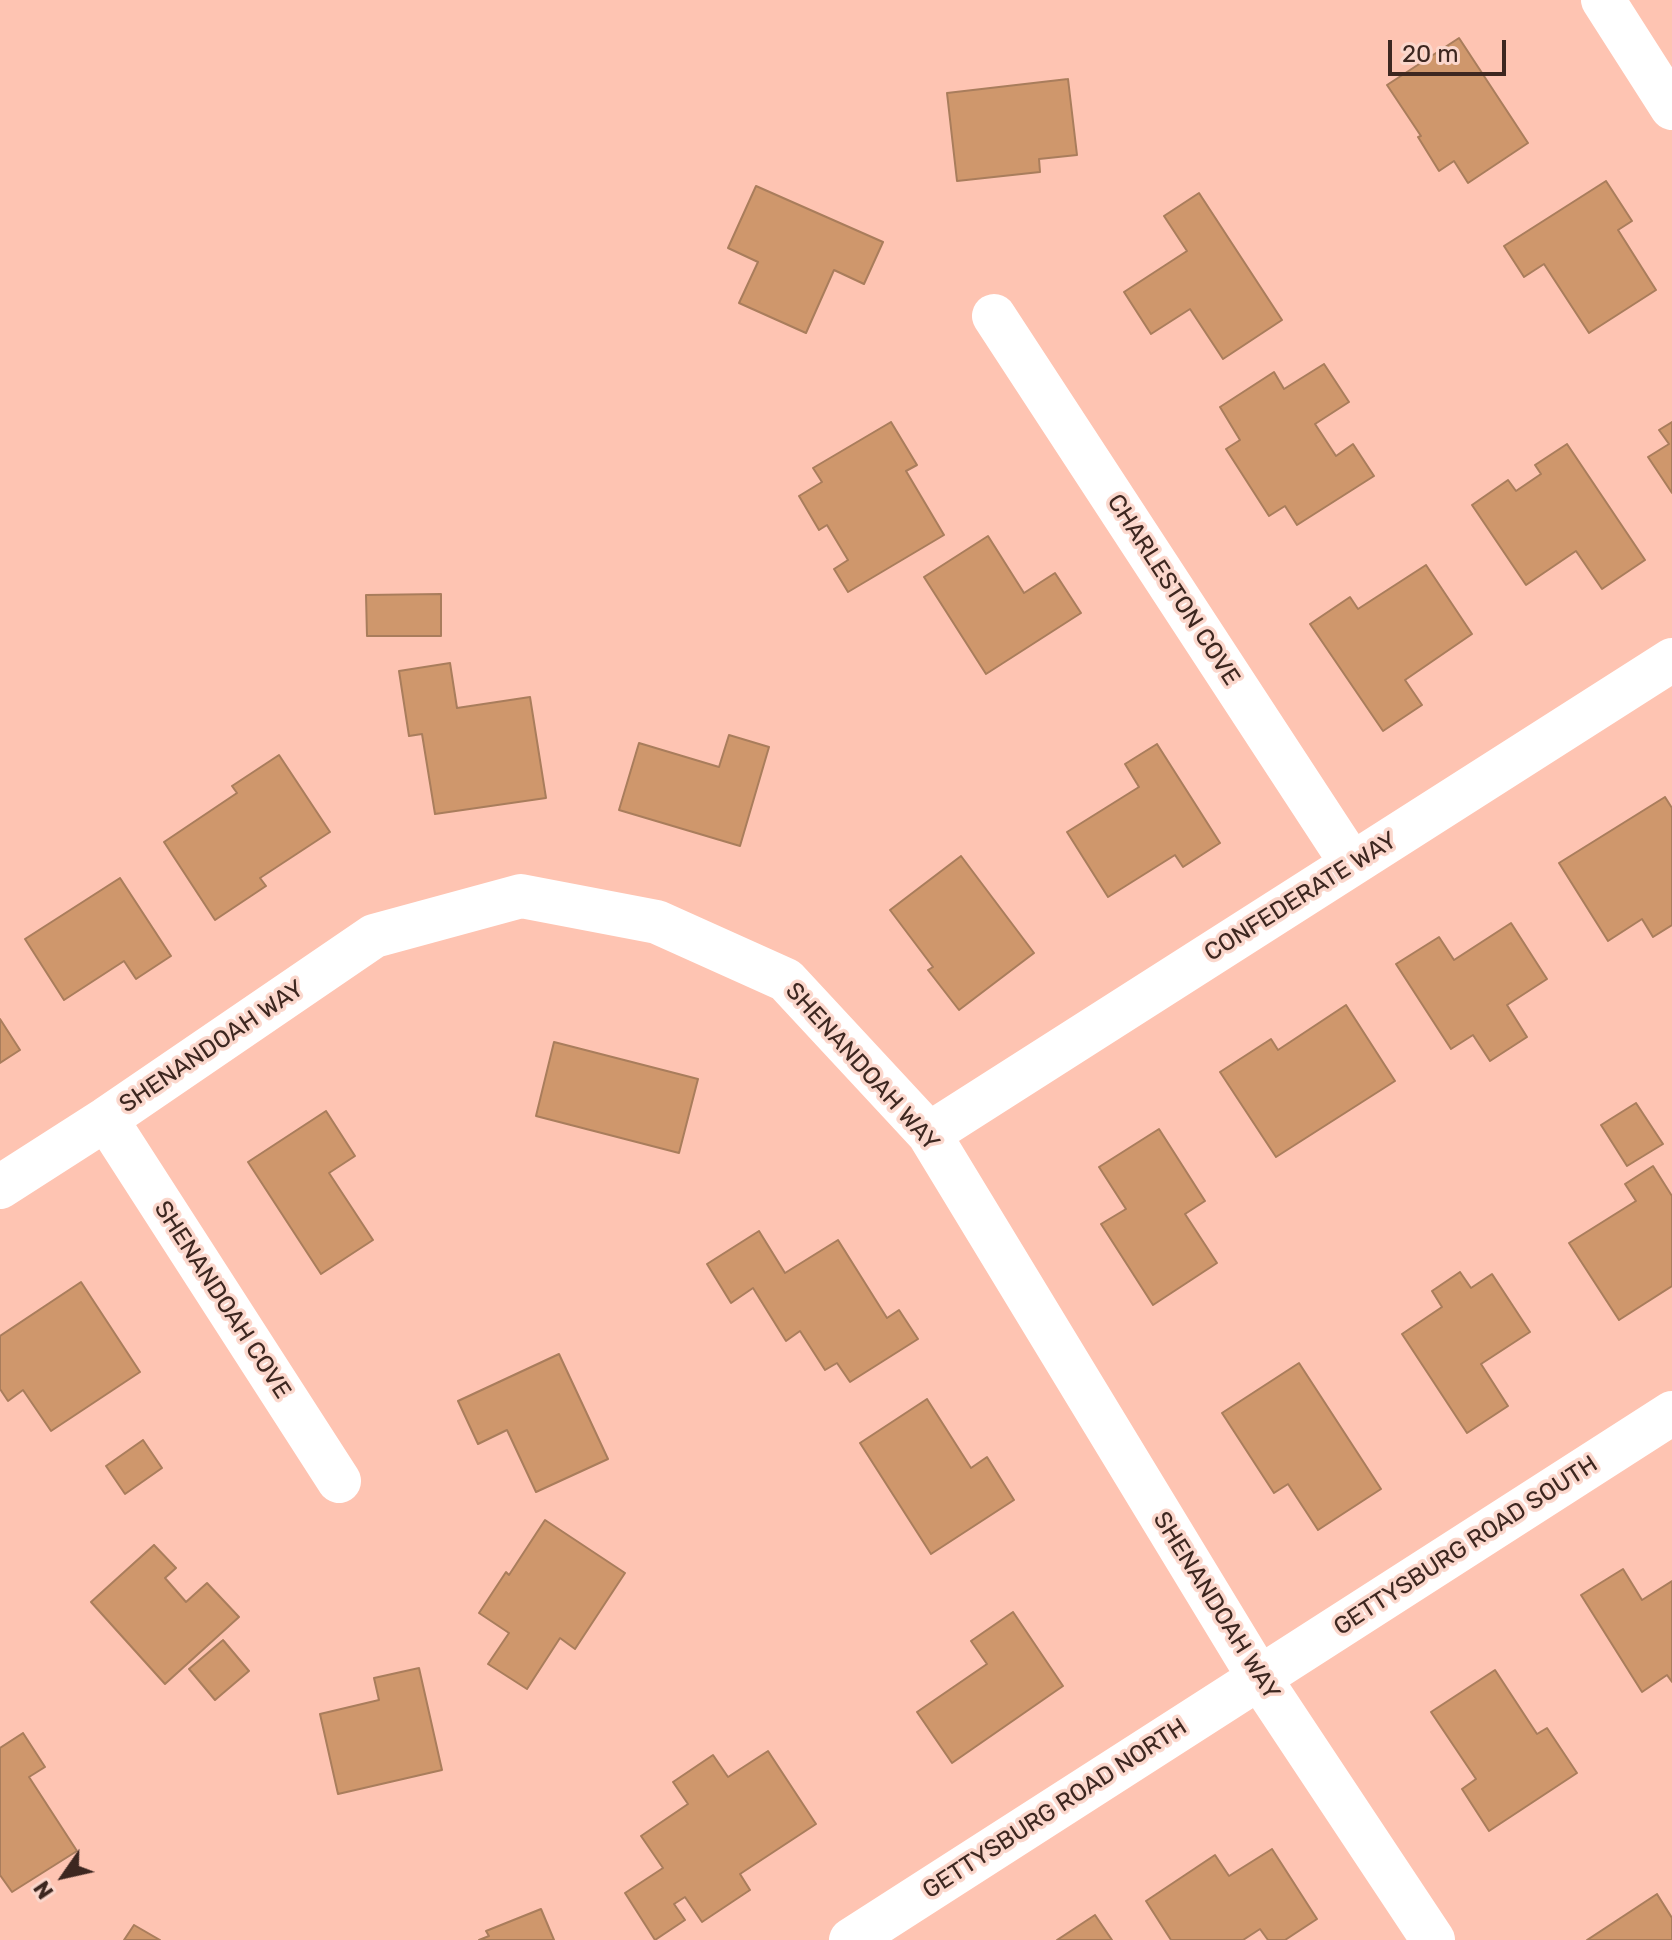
<!DOCTYPE html>
<html>
<head>
<meta charset="utf-8">
<style>
  body { margin:0 }
  #map { position:relative; width:1672px; height:1940px; overflow:hidden; background:#fec4b2; font-family:Rubik,sans-serif }
  canvas { display:block }
  .north { position:absolute; left:24px; top:1836px; width:80px; height:80px; -webkit-text-stroke:6px #fbd7cc; paint-order:stroke; rotate:236deg; font-size:22px; font-weight:700; line-height:32px; text-align:center; color:#3d2720 }
  .north::after { content:''; display:block; margin:auto; width:28px; height:36px; background:#3d2720; clip-path:polygon(50% 0,100% 100%,50% 72%,0 100%) }
  .scale { position:absolute; left:1388px; top:40px; width:118px; height:36px; box-sizing:border-box; border:4px solid #3d2720; border-top:0; padding-left:10px; font-size:24px; line-height:28px; white-space:nowrap; color:#3d2720; -webkit-text-stroke:6px #fbd7cc; paint-order:stroke }
</style>
</head>
<body>
<div id="map">
<canvas width="1672" height="1940"></canvas>
<div class="north">N</div>
<div class="scale">20 m</div>
</div>
<script>
const c = document.querySelector('canvas').getContext('2d');
c.lineJoin = 'round';
function fillPath(path, color) { c.fillStyle = color; c.fill(path, 'evenodd'); }
const toPath = rows => new Path2D(rows.map(r => 'M' + r).join(''));
function strokePath(path, color, width, dash) { c.strokeStyle = color; c.lineWidth = width; c.lineCap = dash ? 'butt' : 'round'; c.setLineDash(dash || []); c.stroke(path); }
function drawText(font, color, halo, rows, align = 'center') {
  c.font = font + ' Rubik,sans-serif'; c.lineWidth = 7; c.setLineDash([]); c.textBaseline = 'middle'; c.strokeStyle = halo; c.fillStyle = color; for (const [text, x, y, turn = 0] of rows) {
    c.save(); c.translate(x, y); c.rotate((+turn || 0) * Math.PI / 180); c.textAlign = isNaN(turn) ? turn : align; if (halo) c.strokeText(text, 0, 0); c.fillText(text, 0, 0); c.restore();
  }
}
const building = toPath([
  [1459,38,1528,143,1468,183,1454,161,1439,171,1418,137,1421,136,1387,85,1459,38],
  [1068,79,1077,155,1039,159,1040,172,957,181,947,93,1068,79],
  [1606,181,1632,221,1618,230,1656,290,1589,333,1544,264,1524,277,1504,246,1606,181],
  [756,186,883,242,864,284,834,270,806,333,739,303,758,262,728,248,756,186],
  [1199,193,1282,320,1223,359,1190,309,1151,334,1124,292,1187,251,1164,216,1199,193],
  [1324,364,1349,402,1315,424,1336,456,1353,444,1374,476,1297,525,1285,506,1269,516,1226,449,1240,440,1220,407,1274,372,1284,389,1324,364],
  [891,422,917,465,906,471,944,535,848,592,834,569,848,560,827,525,819,530,799,496,822,482,813,468,891,422],
  [1672,422,1672,493,1648,457,1669,444,1659,430,1672,422],
  [1567,444,1645,560,1602,589,1576,551,1526,585,1472,505,1508,480,1516,491,1541,474,1535,465,1567,444],
  [988,536,1024,593,1055,573,1081,613,986,674,924,577,988,536],
  [1426,565,1472,634,1405,680,1422,705,1383,731,1310,624,1350,597,1358,609,1426,565],
  [441,594,441,636,367,636,366,595,441,594],
  [450,663,457,708,530,697,546,798,435,814,422,734,409,736,399,671,450,663],
  [729,735,769,747,740,846,619,810,639,743,719,767,729,735],
  [1157,744,1220,843,1183,867,1175,855,1108,897,1067,832,1139,787,1125,764,1157,744],
  [279,755,330,832,260,878,266,886,215,920,164,842,237,793,232,786,279,755],
  [1665,797,1672,808,1672,925,1653,937,1642,919,1608,941,1559,863,1665,797],
  [961,856,1034,953,959,1010,928,970,933,967,890,910,961,856],
  [120,878,171,956,136,979,124,961,64,1000,25,939,120,878],
  [1511,923,1547,979,1507,1005,1527,1037,1490,1061,1473,1035,1451,1049,1396,964,1439,937,1454,960,1511,923],
  [1346,1005,1395,1081,1276,1157,1220,1072,1271,1039,1278,1050,1346,1005],
  [0,1019,20,1050,0,1063,0,1019],
  [554,1042,698,1079,679,1153,536,1116,554,1042],
  [1636,1103,1663,1144,1627,1166,1601,1125,1636,1103],
  [326,1111,355,1156,329,1173,373,1240,321,1274,248,1162,326,1111],
  [1159,1129,1205,1201,1185,1214,1217,1263,1153,1305,1101,1224,1126,1209,1099,1167,1159,1129],
  [1653,1166,1672,1196,1672,1286,1619,1320,1569,1243,1636,1201,1625,1184,1653,1166],
  [759,1231,785,1273,838,1240,887,1318,899,1310,918,1339,850,1382,837,1363,825,1370,800,1331,786,1341,753,1288,731,1303,707,1264,759,1231],
  [1460,1272,1471,1288,1492,1274,1530,1332,1481,1364,1508,1406,1467,1433,1402,1334,1442,1307,1432,1291,1460,1272],
  [81,1282,140,1372,51,1431,23,1390,8,1401,0,1389,0,1336,81,1282],
  [559,1354,608,1459,536,1492,507,1430,478,1444,458,1401,559,1354],
  [1299,1363,1381,1489,1318,1530,1288,1484,1274,1493,1222,1413,1299,1363],
  [927,1399,971,1468,987,1457,1014,1500,931,1554,860,1443,927,1399],
  [143,1440,162,1468,125,1494,106,1466,143,1440],
  [545,1520,625,1573,575,1649,560,1638,527,1689,488,1664,509,1633,479,1613,506,1572,509,1575,545,1520],
  [154,1545,176,1568,165,1578,186,1602,207,1583,239,1617,165,1684,91,1602,154,1545],
  [1623,1569,1642,1600,1672,1581,1672,1682,1667,1675,1642,1692,1581,1595,1623,1569],
  [1013,1612,1063,1686,952,1763,917,1712,987,1664,971,1641,1013,1612],
  [223,1640,249,1671,215,1700,189,1669,223,1640],
  [419,1668,442,1770,338,1794,320,1714,379,1700,374,1678,419,1668],
  [1495,1670,1537,1734,1547,1728,1577,1773,1489,1831,1462,1789,1476,1779,1431,1712,1495,1670],
  [23,1733,45,1767,29,1777,77,1851,12,1892,0,1875,0,1748,23,1733],
  [768,1751,816,1824,740,1874,750,1890,702,1922,685,1897,674,1904,685,1920,655,1940,625,1893,663,1868,641,1836,688,1804,673,1782,713,1755,728,1777,768,1751],
  [1272,1849,1317,1919,1285,1940,1268,1940,1260,1929,1243,1940,1171,1940,1146,1901,1215,1855,1229,1876,1272,1849],
  [1657,1894,1672,1918,1672,1940,1587,1940,1657,1894],
  [541,1909,554,1940,479,1940,489,1936,486,1931,541,1909],
  [1095,1915,1112,1940,1057,1940,1095,1915],
  [134,1925,160,1940,124,1940,134,1925]
]);
fillPath(building, '#cf976c');
strokePath(building, '#a97d5c', 2);
strokePath(toPath([
  [1603,0,1672,108],
  [994,316,1352,864],
  [106,1119,339,1481],
  [929,1134,1672,660],
  [0,1187,106,1119,374,936,521,896,657,922,786,980,929,1134,1260,1679,1433,1940],
  [851,1940,1672,1413]
]), '#fff', 44);
drawText('24px', '#3d2720', '#fbd7cc', [
  ["CHARLESTON COVE",1173,590,57],
  ["CONFEDERATE WAY",1301,897,-32],
  ["SHENANDOAH WAY",212,1047,-34],
  ["SHENANDOAH WAY",862,1067,48],
  ["SHENANDOAH COVE",222,1300,57],
  ["GETTYSBURG ROAD SOUTH",1466,1546,-33],
  ["SHENANDOAH WAY",1216,1606,58],
  ["GETTYSBURG ROAD NORTH",1055,1809,-33]
]);
</script>
</body>
</html>
